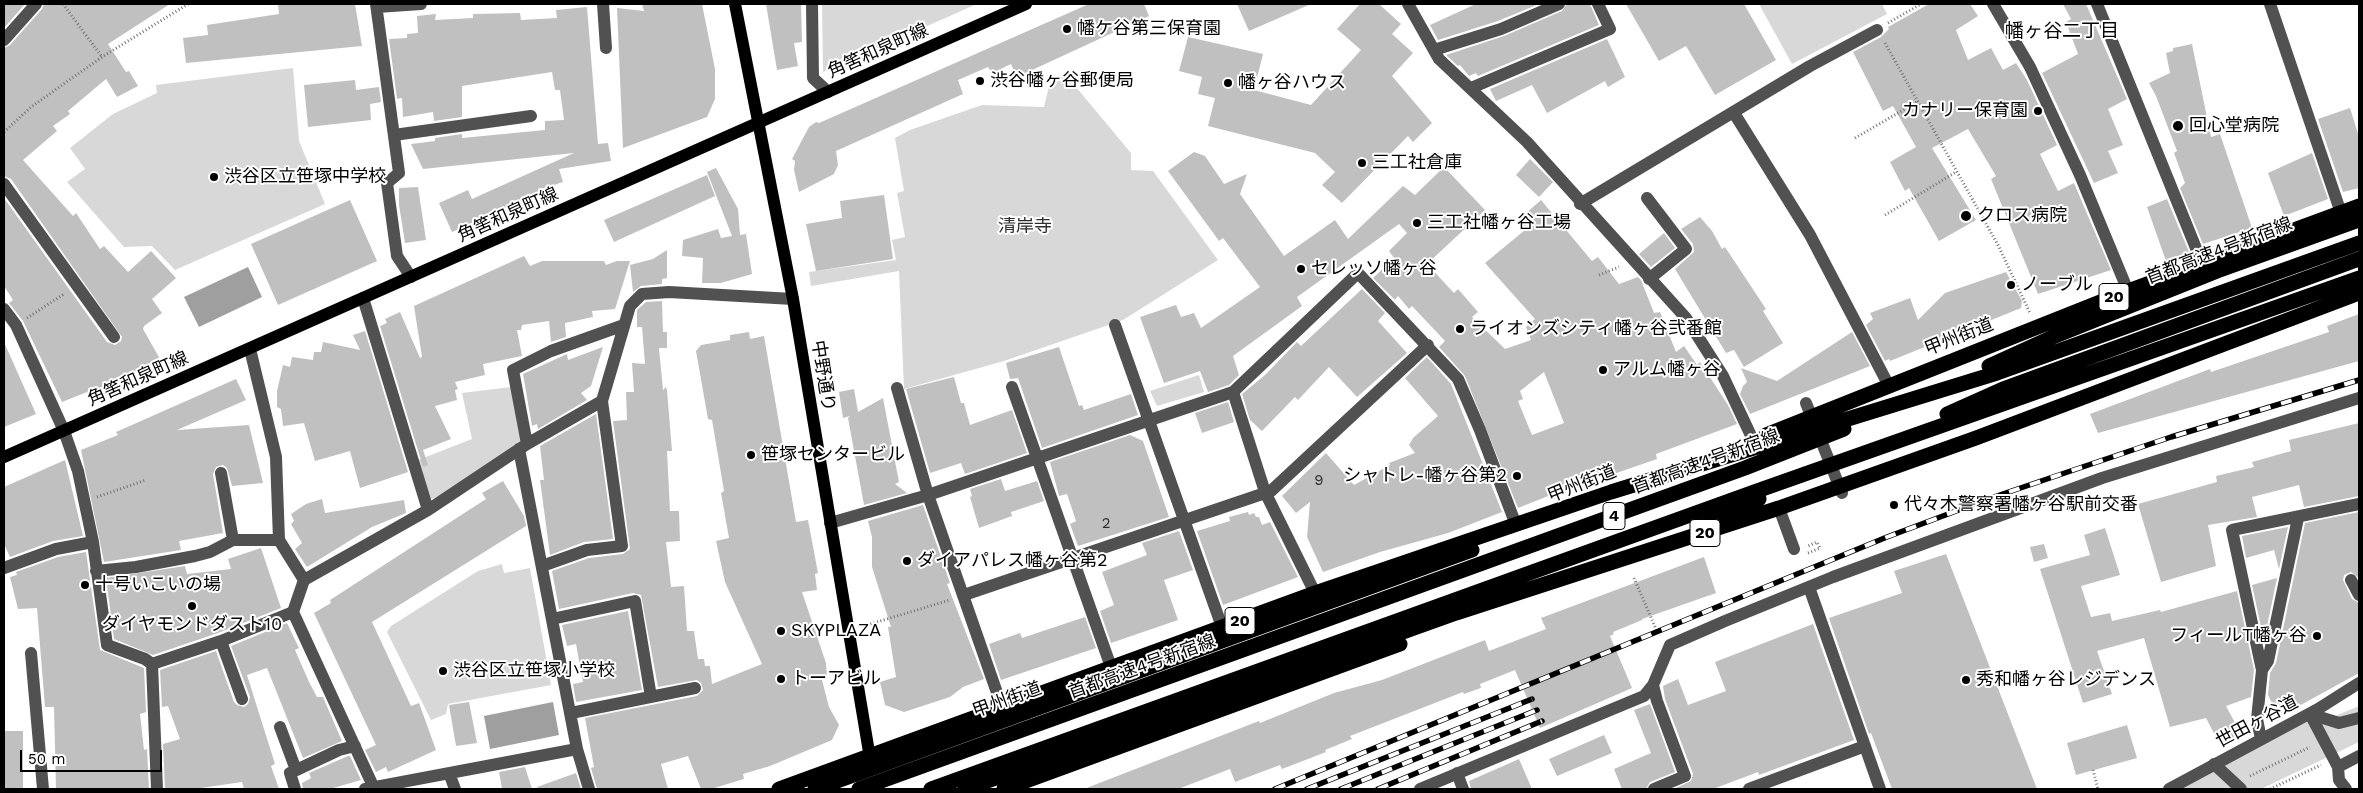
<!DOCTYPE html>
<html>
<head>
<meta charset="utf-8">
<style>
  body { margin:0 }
  #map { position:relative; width:2363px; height:793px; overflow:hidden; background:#fff; font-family:"Work Sans",sans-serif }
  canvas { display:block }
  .frame { position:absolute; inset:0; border:5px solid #000; pointer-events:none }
  .scale { position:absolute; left:20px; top:750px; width:142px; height:22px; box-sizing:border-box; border:2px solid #000; border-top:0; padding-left:6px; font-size:15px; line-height:18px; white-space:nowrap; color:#000; -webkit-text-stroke:4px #fff; paint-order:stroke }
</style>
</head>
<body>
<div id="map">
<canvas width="2363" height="793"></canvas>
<div class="frame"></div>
<div class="scale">50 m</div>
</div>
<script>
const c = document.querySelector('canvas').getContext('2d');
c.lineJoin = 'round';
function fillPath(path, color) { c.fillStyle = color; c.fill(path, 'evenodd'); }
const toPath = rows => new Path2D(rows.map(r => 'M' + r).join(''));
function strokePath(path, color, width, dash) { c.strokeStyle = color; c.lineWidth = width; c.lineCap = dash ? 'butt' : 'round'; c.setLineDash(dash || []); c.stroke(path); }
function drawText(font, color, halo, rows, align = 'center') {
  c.font = font + ' "Work Sans","Noto Sans JP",sans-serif'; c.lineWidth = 4; c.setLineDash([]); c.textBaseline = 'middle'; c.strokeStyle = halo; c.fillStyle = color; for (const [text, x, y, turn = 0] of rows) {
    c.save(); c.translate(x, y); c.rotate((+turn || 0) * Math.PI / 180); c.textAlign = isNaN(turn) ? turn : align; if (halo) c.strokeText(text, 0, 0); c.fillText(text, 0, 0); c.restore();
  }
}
fillPath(toPath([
  [822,4,977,4,823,72],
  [1759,4,1882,4,1887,14,1792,64],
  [293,68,299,141,325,204,175,270,152,246,124,247,67,182,85,169,70,148,113,114,157,93,156,85],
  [1066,75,1131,153,1131,170,1153,171,1218,260,1123,320,1004,361,904,389,899,271,811,286,809,272,896,260,892,240,905,237,897,193,904,191,895,138,910,130,982,105,1044,107,1050,82],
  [1199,375,1204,392,1157,406,1150,391],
  [511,387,522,441,439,496,429,500,418,460,472,439,462,393],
  [502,564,504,573,530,568,551,685,448,704,446,714,431,720,387,632,391,626,478,571],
  [2359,706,2359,742,2261,789,2181,789,2317,713,2335,716]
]), '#d8d8d8');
fillPath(toPath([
  [248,267,262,297,199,327,184,297],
  [553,702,559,735,490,749,484,716]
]), '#9f9f9f');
fillPath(toPath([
  [4,4,25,4,4,28],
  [44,4,170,4,108,44,126,72,129,71,138,86,117,97,106,79,68,111,70,114,53,126,57,131,23,160,73,216,76,213,100,249,104,246,128,272,151,251,176,278,152,299,162,313,144,326,143,329,160,359,88,394,87,392,62,402,23,321,9,303,13,300,4,286,4,198,107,342,115,345,121,341,122,337,11,179,4,176,4,48,10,45,42,9],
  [278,4,355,4,362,46,186,63,183,38,208,35,207,25,279,14],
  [642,4,702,4,715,69,715,99,707,117,623,148,617,8,644,11],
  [766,4,801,4,802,42,794,43,798,66,777,70],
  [1089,4,1144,4,1149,16,1017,77,1011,64,992,73,988,67,958,80,963,94,836,151,838,165,834,174,799,192,794,170,795,161,792,159,809,127,816,122,819,123],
  [1237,4,1311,4,1249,31],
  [1360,4,1379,4,1401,24,1392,34,1413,53,1392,76,1432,123,1413,142,1408,136,1342,203,1322,185,1335,172,1315,153,1208,126,1215,98,1198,94,1202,77,1179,71,1188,37,1263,54,1254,90,1311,105,1361,50,1337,29],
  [1476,4,1539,4,1498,21,1438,40,1430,25],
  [1567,4,1590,4,1599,25,1478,76,1476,73,1469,76,1460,65,1458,66,1446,55,1504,36,1562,11],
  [1626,4,1744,4,1776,60,1715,95,1686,46,1659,61],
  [1929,4,1970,4,1978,16,1956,30,1968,60,1991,48,2003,70,2016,63,2027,80,2057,145,2040,154,2058,191,2074,183,2111,270,2038,294,1991,179,1996,176,1968,129,1932,148,1976,220,1939,241,1909,188,1905,191,1890,162,1916,147,1893,106,1883,111,1853,52,1881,37,1889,29,1888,27],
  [2063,4,2086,4,2127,99,2108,109,2123,145,2108,151,2118,173,2094,183,2042,73,2078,54,2066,22,2071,19],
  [587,7,598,144,608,143,611,161,559,169,563,182,541,189,542,191,452,232,439,203,468,190,472,199,574,153,423,169,411,144,435,141,435,138,462,134,462,138,545,130,545,121,564,120,560,90,555,90,552,72,462,86,462,117,434,121,433,112,403,117,402,98,397,99,389,39,407,38,407,34,418,33,417,16,436,14,435,20,473,18,473,14,520,13,521,20,557,18,556,10],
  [1607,39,1625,77,1608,87,1605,81,1547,113,1532,85,1496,101,1490,89],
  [2192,44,2211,137,2220,134,2252,228,2203,244,2180,188,2185,183,2174,153,2177,151,2156,96,2149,83,2170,73,2166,53,2173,51,2173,48],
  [355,80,356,90,379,87,381,102,370,104,371,120,308,127,304,85],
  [2350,108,2359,137,2359,188,2343,192,2318,119],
  [1194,152,1205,156,1224,184,1247,174,1240,194,1284,256,1335,220,1348,239,1403,186,1415,195,1444,167,1485,210,1427,264,1454,293,1458,289,1478,312,1472,317,1505,349,1531,340,1526,327,1535,319,1485,263,1525,230,1517,221,1541,200,1592,261,1598,257,1619,284,1638,277,1641,280,1654,313,1660,312,1676,352,1684,346,1697,365,1700,362,1728,405,1737,424,1656,454,1657,459,1602,478,1601,475,1518,508,1465,376,1439,347,1445,341,1412,306,1409,309,1398,296,1395,300,1373,278,1394,258,1389,251,1407,233,1399,224,1297,297,1302,306,1233,356,1239,375,1229,385,1208,392,1200,371,1164,383,1140,317,1176,305,1181,317,1194,313,1201,328,1260,287,1223,238,1219,241,1168,171],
  [1544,372,1564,423,1532,435,1518,401,1523,399,1520,391],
  [2312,153,2328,199,2284,216,2268,173],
  [1530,159,1553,182,1539,197,1516,175],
  [716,168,738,209,740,235,746,234,752,274,721,283,702,283,703,258,682,256,683,240,718,229,721,238,732,236,707,172],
  [707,175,715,196,614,242,604,220],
  [418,187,426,240,405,243,399,205,399,188],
  [884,195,893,259,816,271,806,224,842,218,840,201],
  [2167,199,2189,252,2166,261,2147,207],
  [350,200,377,261,278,305,251,244],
  [1700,217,1712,231,1722,249,1725,247,1766,309,1763,311,1783,343,1744,367,1734,350,1726,353,1675,269,1694,252,1693,244,1681,229],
  [1664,233,1675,248,1651,267,1639,254],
  [667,250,667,278,662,279,662,284,641,286,633,292,630,265,653,259],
  [524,256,530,266,542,261,604,261,606,265,617,261,630,261,615,309,592,311,593,317,565,323,566,337,551,342,549,321,522,325,521,330,517,330,522,356,483,364,485,375,455,382,458,389,455,390,457,400,435,406,451,439,423,450,428,465,423,467,380,326,387,323,385,319,400,312,420,358,422,357,414,306],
  [2006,272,2022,301,2021,308,1890,361,1889,359,1885,361,1866,325,1873,319,1870,313,1910,298,1918,320,1945,293],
  [1362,289,1385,313,1378,321,1407,353,1357,397,1329,367,1298,400,1295,397,1262,431,1250,420,1242,394,1265,375,1297,342,1301,346],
  [662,301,663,332,667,332,667,348,659,348,663,390,666,387,667,390,672,451,667,451,670,511,679,511,680,541,666,542,671,587,684,586,687,631,694,631,698,659,704,659,705,666,710,666,712,684,762,664,725,582,716,541,729,538,721,493,724,491,712,420,708,419,696,351,701,345,730,340,730,335,749,332,750,339,764,336,796,522,808,520,818,573,815,574,817,590,802,592,826,663,827,678,822,680,829,707,839,725,832,740,770,766,743,774,744,779,711,789,701,789,688,756,661,764,668,789,597,789,591,768,594,767,585,718,697,696,703,690,701,683,697,680,658,687,641,595,633,593,559,609,552,571,589,558,623,554,630,549,613,421,627,420,626,392,634,392,632,363,645,364,642,327,637,327,637,310,646,302],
  [2359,314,2359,361,2098,433,2090,414,2210,369,2211,372,2329,332,2327,326],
  [365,331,408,472,360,488,350,451,315,461,304,423,283,426,281,409,277,407,277,391,283,365,290,367,292,357,313,360,314,352,321,352,323,342,360,350,353,335],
  [1852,332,1870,366,1750,414,1740,394,1743,386,1747,382,1741,368,1777,381],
  [4,342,36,414,4,427],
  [603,347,591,386,581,393,587,400,538,429,537,424,532,426,523,374,567,354,568,360],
  [1059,347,1079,406,1082,405,1084,410,1131,394,1138,415,1042,448,1018,378,1010,379,1006,363],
  [1427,357,1451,384,1502,512,1448,533,1380,552,1323,572,1307,537,1310,502,1296,513,1282,496,1326,453,1354,485,1390,465,1389,463,1415,453,1409,445,1413,438,1438,416,1405,378],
  [954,377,961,403,964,403,970,425,1012,410,1027,453,965,474,961,463,930,473,906,389],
  [236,379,246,400,177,430,249,425,263,483,232,486,227,468,223,465,216,467,213,474,223,533,179,541,181,550,104,562,81,450,118,435,116,432],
  [854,389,858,412,883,398,899,482,895,484,907,493,864,505,848,418,850,416,843,418,839,392],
  [1228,402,1234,422,1202,433,1195,413],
  [596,414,613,539,584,542,550,555,540,480,544,480,540,446],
  [2359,423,2359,496,2304,507,2299,485,2252,497,2257,517,2208,525,2216,566,2161,582,2138,504,2217,482,2216,476,2254,467,2252,462,2291,451,2289,440],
  [1130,435,1143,441,1169,517,1078,546,1070,524,1076,521,1067,494,1059,496,1050,462],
  [65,460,83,536,53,541,10,557,4,544,4,487],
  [1001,479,1005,491,1037,481,1044,501,1011,512,1012,516,979,528,970,497,972,496,970,489],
  [503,481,524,516,526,526,372,622,411,706,419,703,436,750,388,772,386,767,376,772,365,750,376,745,314,613,331,603,330,600,486,499,482,493],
  [322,499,325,513,404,500,406,513,372,527,307,567,295,549,302,543,291,524,294,521,291,514,306,504],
  [923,505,950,583,947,584,984,679,963,687,950,697,904,712,885,705,880,682,896,677,888,627,891,627,872,567,872,537,868,521],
  [1248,512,1249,515,1254,513,1256,517,1259,517,1262,525,1270,522,1298,577,1223,605,1197,531,1230,521,1229,517],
  [2359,512,2359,578,2351,572,2344,575,2343,580,2352,599,2359,603,2359,673,2288,712,2282,704,2274,707,2268,695,2270,673,2276,663,2305,523],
  [2288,527,2279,569,2274,550,2246,558,2242,536],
  [2105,528,2120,575,2081,586,2091,617,2110,613,2112,621,2160,610,2161,612,2237,591,2254,670,2251,697,2226,706,2241,734,2220,745,2206,718,2170,727,2144,638,2097,651,2112,694,2083,703,2040,569,2090,555,2084,535],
  [1179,531,1193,570,1164,580,1178,620,1111,643,1100,611,1114,605,1102,572,1147,555,1142,543],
  [2044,544,2048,558,2034,562,2030,547],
  [261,548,281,608,218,633,153,655,114,639,106,578,185,566,187,574,231,569,228,559],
  [86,552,100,650,144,668,146,712,140,714,144,750,147,749,149,789,56,789,54,707,45,707,37,608,18,609,10,577,17,575,16,572,58,557],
  [1946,554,2037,789,1892,789,1871,733,1869,734,1829,618,1902,593,1894,571],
  [1704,557,1716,593,1642,619,1642,620,1613,632,1614,634,1610,636,1632,688,1540,728,1515,670,1480,684,1481,688,1464,694,1463,692,1350,736,1352,739,1325,750,1326,752,1282,769,1280,765,1235,782,1230,769,1178,789,1084,789,1259,721,1260,723,1334,693,1382,680,1485,640,1489,651,1546,629,1541,618],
  [2277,578,2264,641,2252,585],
  [628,611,642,690,576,702,573,684,583,682,576,644,567,646,562,625],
  [1085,617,1096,648,1001,680,989,644,1020,633,1022,638],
  [287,623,299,648,295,650,309,682,317,697,323,697,342,741,303,758,267,668,247,675,275,764,271,766,279,789,244,789,242,782,194,789,165,789,163,744,180,739,168,706,162,707,160,670,216,651,234,702,237,705,244,707,248,704,250,697,231,646],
  [1813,624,1854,740,1759,775,1758,772,1713,789,1674,789,1691,781,1693,774,1665,699,1663,686,1678,679,1688,705,1726,691,1715,662],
  [469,702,477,743,456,746,449,705],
  [1650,704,1675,772,1650,782,1646,789,1622,789,1614,769,1651,753,1634,710],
  [2127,725,2137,758,2076,775,2067,743],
  [4,731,23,731,23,789,4,789],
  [1604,735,1612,753,1557,776,1549,759],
  [348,756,350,756,361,780,330,789,303,789,302,783,311,778,309,773],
  [1519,759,1532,789,1471,789,1469,781],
  [525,767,532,789,502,789,499,772],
  [576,773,581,789,538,789,537,787]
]), '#c0c0c0');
strokePath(toPath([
  [63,4,102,57],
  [1888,23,1921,4],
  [1885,43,1998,245,2030,313],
  [4,132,31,107,102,57,188,4],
  [1855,138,1917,102],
  [1885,215,1956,172],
  [1599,275,1619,267],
  [27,318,64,294],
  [97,497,146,480],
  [1808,553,1820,548,1817,542,1808,546],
  [1634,578,1659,636],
  [867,625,950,600],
  [2093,770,2098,789],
  [2250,776,2310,747],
  [2270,789,2321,765]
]), '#737373', 3, [1, 2.5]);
strokePath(toPath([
  [376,4,399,173,387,183,397,256,411,277],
  [603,4,606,48],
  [812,4,813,78,828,92],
  [1408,4,1439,59,1527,142,1686,318,1723,376,1753,440],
  [1993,4,2030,67,2080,175,2128,291],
  [2097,4,2202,263],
  [2270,4,2341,213],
  [377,7,421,4],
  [4,40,36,4],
  [1434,50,1501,29,1559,4],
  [1471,88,1610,29,1598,4],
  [1734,113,1810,235,1889,386],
  [394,135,531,116],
  [4,184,114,337],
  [1647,198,1686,249,1649,279],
  [1580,204,1810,66,1877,30],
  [363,298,428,510],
  [4,309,16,325,64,431,78,471,93,542,107,645,145,659,152,664,157,789],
  [1115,325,1222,627],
  [250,349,276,457,279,540,304,580],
  [1012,387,1111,667],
  [897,388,928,495,1002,707],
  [1233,392,1265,492,1315,593],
  [1806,403,1842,493],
  [527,444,513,370,551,351,624,325],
  [519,449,577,749,589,789],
  [221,473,233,540],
  [1779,508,1794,549],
  [830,523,928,495,1233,392,1358,273,1458,379,1480,430,1516,525],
  [542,566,587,550,622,546,602,401],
  [4,568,56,549,93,542],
  [96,571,136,567,195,556,210,552,233,540,279,540],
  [2351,580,2359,595],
  [1809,587,1880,789],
  [964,595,1271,491,1428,345],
  [552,619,635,601,651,697],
  [221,641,242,699],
  [31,653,43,789],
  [152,664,221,641,293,612],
  [2262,670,2268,661,2298,518],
  [1653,685,1657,701,1685,776,1654,789],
  [571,713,695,688],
  [2310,714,2338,767],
  [2310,714,2339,723,2359,718],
  [280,727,296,770],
  [2261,739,2257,719,2262,670,2232,530,2359,504],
  [2214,764,2241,789],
  [449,773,455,789],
  [1457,773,1463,789],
  [373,786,293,612,304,580,428,510,527,444,602,401,630,306,642,294,669,292,793,299],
  [295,789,290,773,339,750,355,746],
  [365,789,577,749],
  [1420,789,1644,696,1653,685,1670,645,1725,621,1833,577,2102,478,2359,398],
  [1749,789,1865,746],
  [2169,789,2318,709,2359,683],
  [2346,789,2339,780,2338,767,2359,756]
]), '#515151', 12);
strokePath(toPath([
  [735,4,793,299,871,764],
  [4,457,1026,4]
]), '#000', 12);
strokePath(toPath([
  [1989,366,2055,336,2217,271,2359,220],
  [1947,414,2003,389,2359,259],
  [1766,435,2128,291,2359,206],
  [1708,523,1759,499],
  [779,789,1315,593,1611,492,1997,373,2359,243],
  [815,789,1472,550],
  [859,789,1745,468,1844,429],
  [931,789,1754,492,2359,278],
  [965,789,1456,613,1779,508,1976,438,2359,293],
  [1004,789,1400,644]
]), '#000', 15);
const rail = toPath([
  [1275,789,1887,537,1988,499,2171,437,2359,380],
  [1307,789,1532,699],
  [1341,789,1537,710],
  [1378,789,1542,721]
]);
strokePath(rail, '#000', 5.5);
strokePath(rail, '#fff', 4, [11]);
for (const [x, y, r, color] of [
  [1067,29,5,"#000"],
  [980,81,5,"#000"],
  [1228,83,5,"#000"],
  [2038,111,5,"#000"],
  [2178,126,6,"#000"],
  [1362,163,5,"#000"],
  [214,177,5,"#000"],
  [1966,216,6,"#000"],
  [1417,223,5,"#000"],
  [1301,269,5,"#000"],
  [2011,285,5,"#000"],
  [1460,329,5,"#000"],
  [1603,370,5,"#000"],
  [751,455,5,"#000"],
  [1517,476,5,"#000"],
  [1894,505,5,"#000"],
  [907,561,5,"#000"],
  [85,585,5,"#000"],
  [192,606,5,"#000"],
  [781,631,5,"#000"],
  [2317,636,5,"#000"],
  [443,671,5,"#000"],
  [781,679,5,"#000"],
  [1966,680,5,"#000"]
]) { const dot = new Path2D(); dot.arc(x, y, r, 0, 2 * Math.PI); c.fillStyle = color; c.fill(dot); strokePath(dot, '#fff', 2); }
drawText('15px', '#303030', null, [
  ["9",1319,481],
  ["2",1106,524]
]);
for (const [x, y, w] of [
  [2114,297,30],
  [1614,516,22],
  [1705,533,30],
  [1240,621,30]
]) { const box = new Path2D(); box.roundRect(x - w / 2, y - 13.5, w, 27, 4); c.fillStyle = '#fff'; c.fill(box); strokePath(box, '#000', 1); }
drawText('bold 16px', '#000', null, [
  ["20",2114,297],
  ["4",1614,516],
  ["20",1705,533],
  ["20",1240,621]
]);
drawText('18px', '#000', '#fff', [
  ["幡ケ谷第三保育園",1077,29],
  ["渋谷幡ヶ谷郵便局",990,81],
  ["幡ヶ谷ハウス",1238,83],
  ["カナリー保育園",2028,111,"right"],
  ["回心堂病院",2189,126],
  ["三工社倉庫",1372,163],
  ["渋谷区立笹塚中学校",224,177],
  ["クロス病院",1977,216],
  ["三工社幡ヶ谷工場",1427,223],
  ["セレッソ幡ヶ谷",1311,269],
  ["ノーブル",2021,285],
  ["ライオンズシティ幡ヶ谷弐番館",1470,329],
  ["アルム幡ヶ谷",1613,370],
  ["笹塚センタービル",761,455],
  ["シャトレ-幡ヶ谷第2",1507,476,"right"],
  ["代々木警察署幡ヶ谷駅前交番",1904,505],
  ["ダイアパレス幡ヶ谷第2",917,561],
  ["十号いこいの場",95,585],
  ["ダイヤモンドダスト10",192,625,"center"],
  ["SKYPLAZA",791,631],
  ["フィールT幡ヶ谷",2307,636,"right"],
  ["渋谷区立笹塚小学校",453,671],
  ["トーアビル",791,679],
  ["秀和幡ヶ谷レジデンス",1976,680]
], 'left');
drawText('18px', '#000', '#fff', [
  ["角筈和泉町線",878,51,-24],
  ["角筈和泉町線",508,215,-24],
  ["首都高速4号新宿線",2219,251,-21],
  ["甲州街道",1959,337,-22],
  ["中野通り",823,376,81],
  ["角筈和泉町線",138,379,-24],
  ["首都高速4号新宿線",1706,462,-20],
  ["甲州街道",1582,484,-22],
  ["首都高速4号新宿線",1142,667,-20],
  ["甲州街道",1007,700,-20],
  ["世田ヶ谷道",2257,722,-28]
]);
drawText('18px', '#2f2f2f', '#fff', [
  ["清岸寺",1025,227]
]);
drawText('19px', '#000', '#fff', [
  ["幡ヶ谷二丁目",2062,31]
]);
</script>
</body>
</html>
